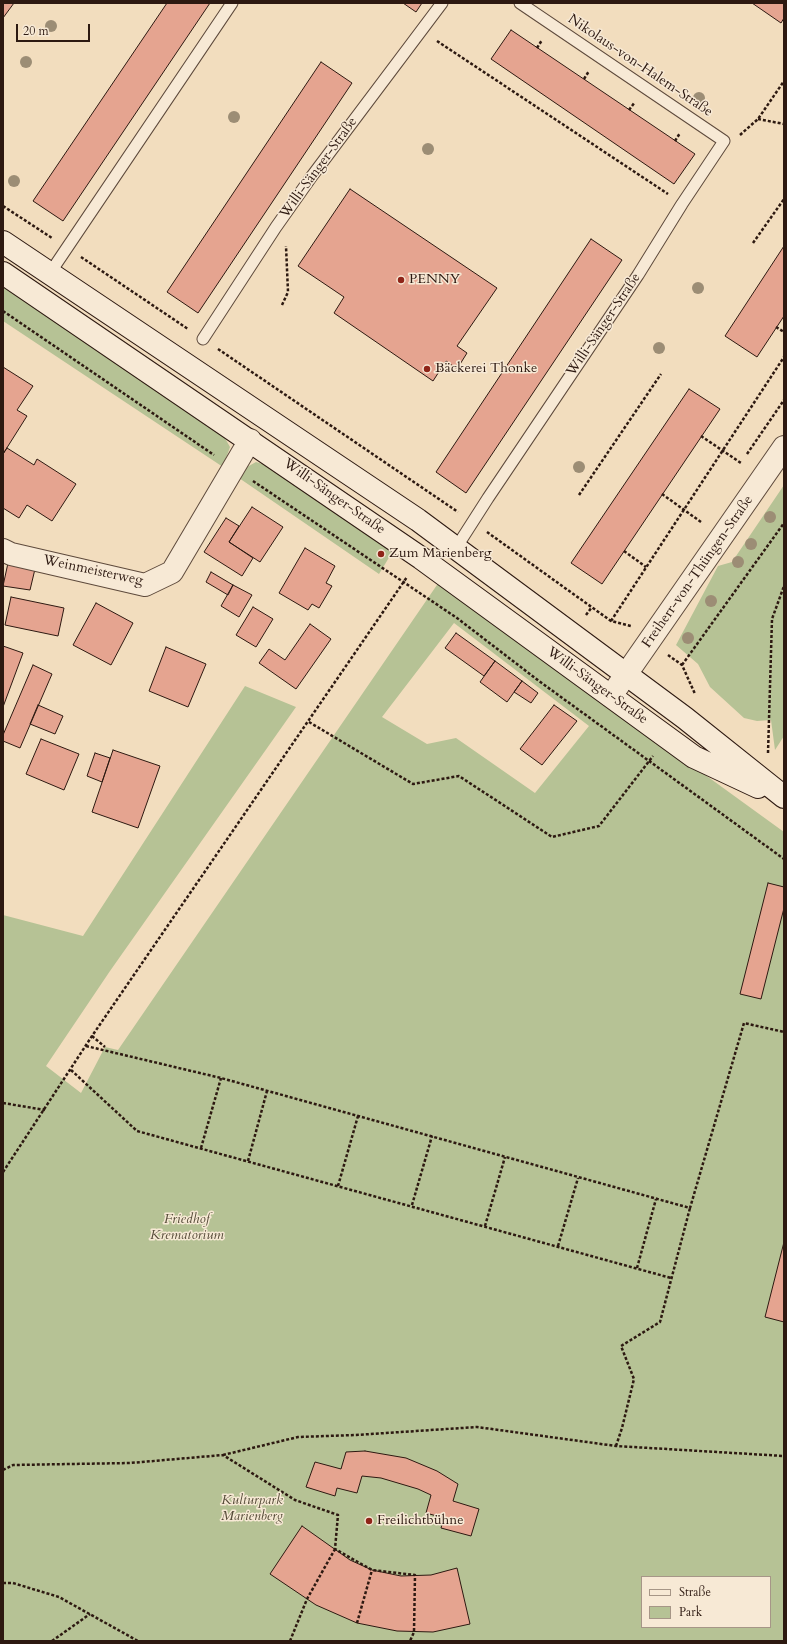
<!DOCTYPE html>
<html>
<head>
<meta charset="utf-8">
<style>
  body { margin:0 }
  #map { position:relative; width:787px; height:1644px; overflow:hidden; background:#f2ddbe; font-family:Cardo,serif }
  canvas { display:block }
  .frame { position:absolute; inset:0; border:4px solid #2d1911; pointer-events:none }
  .legend { position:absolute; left:641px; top:1576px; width:130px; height:52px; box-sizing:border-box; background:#f7e9d5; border:1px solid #a69687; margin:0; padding:5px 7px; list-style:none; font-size:12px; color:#2d1911 }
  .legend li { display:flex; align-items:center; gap:8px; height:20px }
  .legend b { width:20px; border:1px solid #a69687 }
  .scale { position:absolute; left:16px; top:24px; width:74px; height:18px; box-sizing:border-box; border:2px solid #2d1911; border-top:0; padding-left:5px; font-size:12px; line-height:14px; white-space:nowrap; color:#2d1911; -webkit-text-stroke:3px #f7e9d5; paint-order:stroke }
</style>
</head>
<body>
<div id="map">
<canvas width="787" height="1644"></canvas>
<div class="frame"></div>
<ul class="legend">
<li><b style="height:5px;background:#f7e9d5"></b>Straße</li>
<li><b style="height:11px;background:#b6c295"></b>Park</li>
</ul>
<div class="scale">20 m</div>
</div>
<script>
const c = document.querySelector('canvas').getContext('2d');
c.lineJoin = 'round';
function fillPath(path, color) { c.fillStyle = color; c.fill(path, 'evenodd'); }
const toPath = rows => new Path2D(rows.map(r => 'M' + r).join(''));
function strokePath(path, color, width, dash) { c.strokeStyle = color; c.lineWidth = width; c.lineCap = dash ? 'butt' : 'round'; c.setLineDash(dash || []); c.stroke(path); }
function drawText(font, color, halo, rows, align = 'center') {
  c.font = font + ' Cardo,serif'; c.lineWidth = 3; c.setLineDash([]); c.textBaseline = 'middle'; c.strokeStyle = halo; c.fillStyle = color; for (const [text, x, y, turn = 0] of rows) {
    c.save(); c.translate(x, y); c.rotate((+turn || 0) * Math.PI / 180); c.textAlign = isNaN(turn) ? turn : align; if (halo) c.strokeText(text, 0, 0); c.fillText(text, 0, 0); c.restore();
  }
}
fillPath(toPath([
  [3,287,221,431,230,447,223,467,3,321],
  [256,462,269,466,393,551,379,574,239,478,247,467],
  [784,485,784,736,775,750,771,720,757,721,744,718,710,687,698,664,676,645,718,566,732,562],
  [439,582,784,832,784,1641,3,1641,3,915,83,936,245,686,296,707,110,971,46,1066,81,1093,105,1047,118,1050],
  [454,623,589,726,535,793,456,738,427,744,382,717],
  [642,1577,770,1577,770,1627,642,1627]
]), '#b6c295');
const building = toPath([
  [3,3,14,3,3,18,3,3],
  [167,3,210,3,63,221,33,201,167,3],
  [403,3,422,3,416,12,403,3],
  [752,3,784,3,784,18,781,23,752,3],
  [511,30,695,154,674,184,491,59,511,30],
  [321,62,352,83,198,313,167,292,321,62],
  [350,189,497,288,457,346,467,353,457,369,446,361,433,381,334,313,344,297,298,266,350,189],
  [591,239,622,260,466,493,436,472,591,239],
  [784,246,784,316,757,357,725,336,784,246],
  [3,367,33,386,17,410,27,416,3,454,3,367],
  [689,389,720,409,602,584,571,563,689,389],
  [7,448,34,465,37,459,76,484,52,521,27,505,19,518,3,508,3,454,7,448],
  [252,507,283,527,260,562,229,542,252,507],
  [226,518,239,526,229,542,253,558,242,576,204,552,226,518],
  [305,548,335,566,326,583,332,586,319,608,312,604,308,610,279,593,305,548],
  [8,563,35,569,30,590,3,586,8,563],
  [211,572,233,585,228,595,206,582,211,572],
  [233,585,252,595,239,617,221,606,233,585],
  [11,597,64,608,58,636,5,625,11,597],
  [96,603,133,623,111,665,73,645,96,603],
  [253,607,273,619,256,647,236,635,253,607],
  [310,624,331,639,296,689,259,663,269,649,285,660,310,624],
  [456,633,495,661,484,676,445,648,456,633],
  [3,646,23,653,3,707,3,646],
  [166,647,206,664,188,707,149,691,166,647],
  [495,661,522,681,507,702,480,682,495,661],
  [33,665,52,674,20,748,3,741,3,735,33,665],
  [522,681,538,693,531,703,514,692,522,681],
  [38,705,63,716,55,734,30,724,38,705],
  [554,705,577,721,542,765,520,749,554,705],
  [41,739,79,754,64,790,26,774,41,739],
  [113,750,160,766,138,828,92,812,113,750],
  [95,753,110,758,102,782,87,776,95,753],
  [768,883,784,887,784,908,761,999,740,994,768,883],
  [784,1242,784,1322,765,1317,784,1242],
  [365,1451,406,1458,437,1471,458,1484,453,1501,479,1509,471,1536,441,1528,444,1518,426,1513,431,1495,418,1489,381,1478,362,1476,357,1493,337,1488,335,1496,306,1487,315,1462,341,1469,346,1452,365,1451],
  [302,1526,350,1560,372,1570,401,1576,431,1575,457,1568,470,1624,433,1632,397,1631,357,1623,316,1605,270,1574,302,1526]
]);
fillPath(building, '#e5a490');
strokePath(building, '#2d1911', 1);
const lane = toPath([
  [50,273,232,3],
  [203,339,276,227,312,176,442,3],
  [456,548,488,498,638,275,682,204,724,141,520,3]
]);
const street = toPath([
  [3,550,11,554,145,585,172,572,250,440],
  [611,696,784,447]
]);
const secondary = toPath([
  [3,242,418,520,685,718,784,797],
  [3,273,421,558,694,757,758,787]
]);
strokePath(lane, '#5e4a3c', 13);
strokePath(street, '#5e4a3c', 24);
strokePath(secondary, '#2d1911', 24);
strokePath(toPath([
  [437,41,668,194],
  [537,48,542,40],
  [584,79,589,71],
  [629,110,635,102],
  [758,119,784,124],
  [740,135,758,119,784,81],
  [675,141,680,133],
  [3,206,52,238],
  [753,243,784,199],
  [81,257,188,329],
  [282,305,288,292,286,246],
  [3,311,214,455],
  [776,327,784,332],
  [218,349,458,512],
  [701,436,741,463],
  [747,454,784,400],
  [253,481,457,618,539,681,784,859],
  [662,494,701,522],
  [579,495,661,374],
  [487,532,611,621,631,626],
  [624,551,646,567],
  [586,615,592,607],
  [611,621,784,357],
  [668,655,682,665,695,694],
  [682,665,784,523],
  [309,722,413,784,459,776,552,837,599,826,653,756],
  [768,753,772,619,784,586],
  [92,1036,105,1047],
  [86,1046,221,1078,690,1208,744,1023,784,1032],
  [71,1070,137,1131,671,1278],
  [3,1103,45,1110],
  [201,1148,221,1078],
  [248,1161,267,1091],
  [3,1172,92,1036,407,577],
  [338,1186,358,1116],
  [412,1205,432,1136],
  [485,1226,505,1157],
  [558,1246,578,1178],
  [637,1268,656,1199],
  [616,1446,622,1428,634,1379,621,1346,660,1322,690,1208],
  [223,1455,298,1437,356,1435,477,1427,616,1446,784,1456],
  [3,1470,13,1465,130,1463,223,1455,295,1500,338,1515,335,1549,372,1570,415,1575,414,1632,410,1641],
  [3,1583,13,1583,59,1597,138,1641],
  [357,1623,372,1570],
  [52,1641,90,1614],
  [290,1641,307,1599,335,1549]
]), '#2d1911', 2.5, [3, 2]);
strokePath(lane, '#f7e9d5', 11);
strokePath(street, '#f7e9d5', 22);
strokePath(secondary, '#f7e9d5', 22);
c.fillStyle = '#9c8d75';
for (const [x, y] of [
  [51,26],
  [26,62],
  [699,98],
  [234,117],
  [428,149],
  [14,181],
  [698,288],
  [659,348],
  [579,467],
  [770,517],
  [751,544],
  [738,562],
  [711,601],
  [688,638]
]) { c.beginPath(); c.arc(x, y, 6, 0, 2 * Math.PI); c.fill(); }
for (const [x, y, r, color] of [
  [401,280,4,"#8f2418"],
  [427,369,4,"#8f2418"],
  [381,554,4,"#8f2418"],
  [369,1521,4,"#8f2418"]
]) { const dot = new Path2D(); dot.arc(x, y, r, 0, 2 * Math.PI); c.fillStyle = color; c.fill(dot); strokePath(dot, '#f7e9d5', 1.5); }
drawText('14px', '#2d1911', '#f7e9d5', [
  ["Nikolaus-von-Halem-Straße",640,66,34],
  ["Willi-Sänger-Straße",319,168,-54],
  ["Willi-Sänger-Straße",604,325,-56],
  ["Willi-Sänger-Straße",334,497,35],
  ["Weinmeisterweg",93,571,12],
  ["Freiherr-von-Thüngen-Straße",698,572,-55],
  ["Willi-Sänger-Straße",597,686,36]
]);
drawText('14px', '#2d1911', '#f7e9d5', [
  ["PENNY",409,280],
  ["Bäckerei Thonke",435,369],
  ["Zum Marienberg",389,554],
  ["Freilichtbühne",377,1521]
], 'left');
drawText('italic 14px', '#564c39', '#f7e9d5', [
  ["Friedhof",187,1220],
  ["Krematorium",187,1236],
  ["Kulturpark",252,1501],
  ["Marienberg",252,1517]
]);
</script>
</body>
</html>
